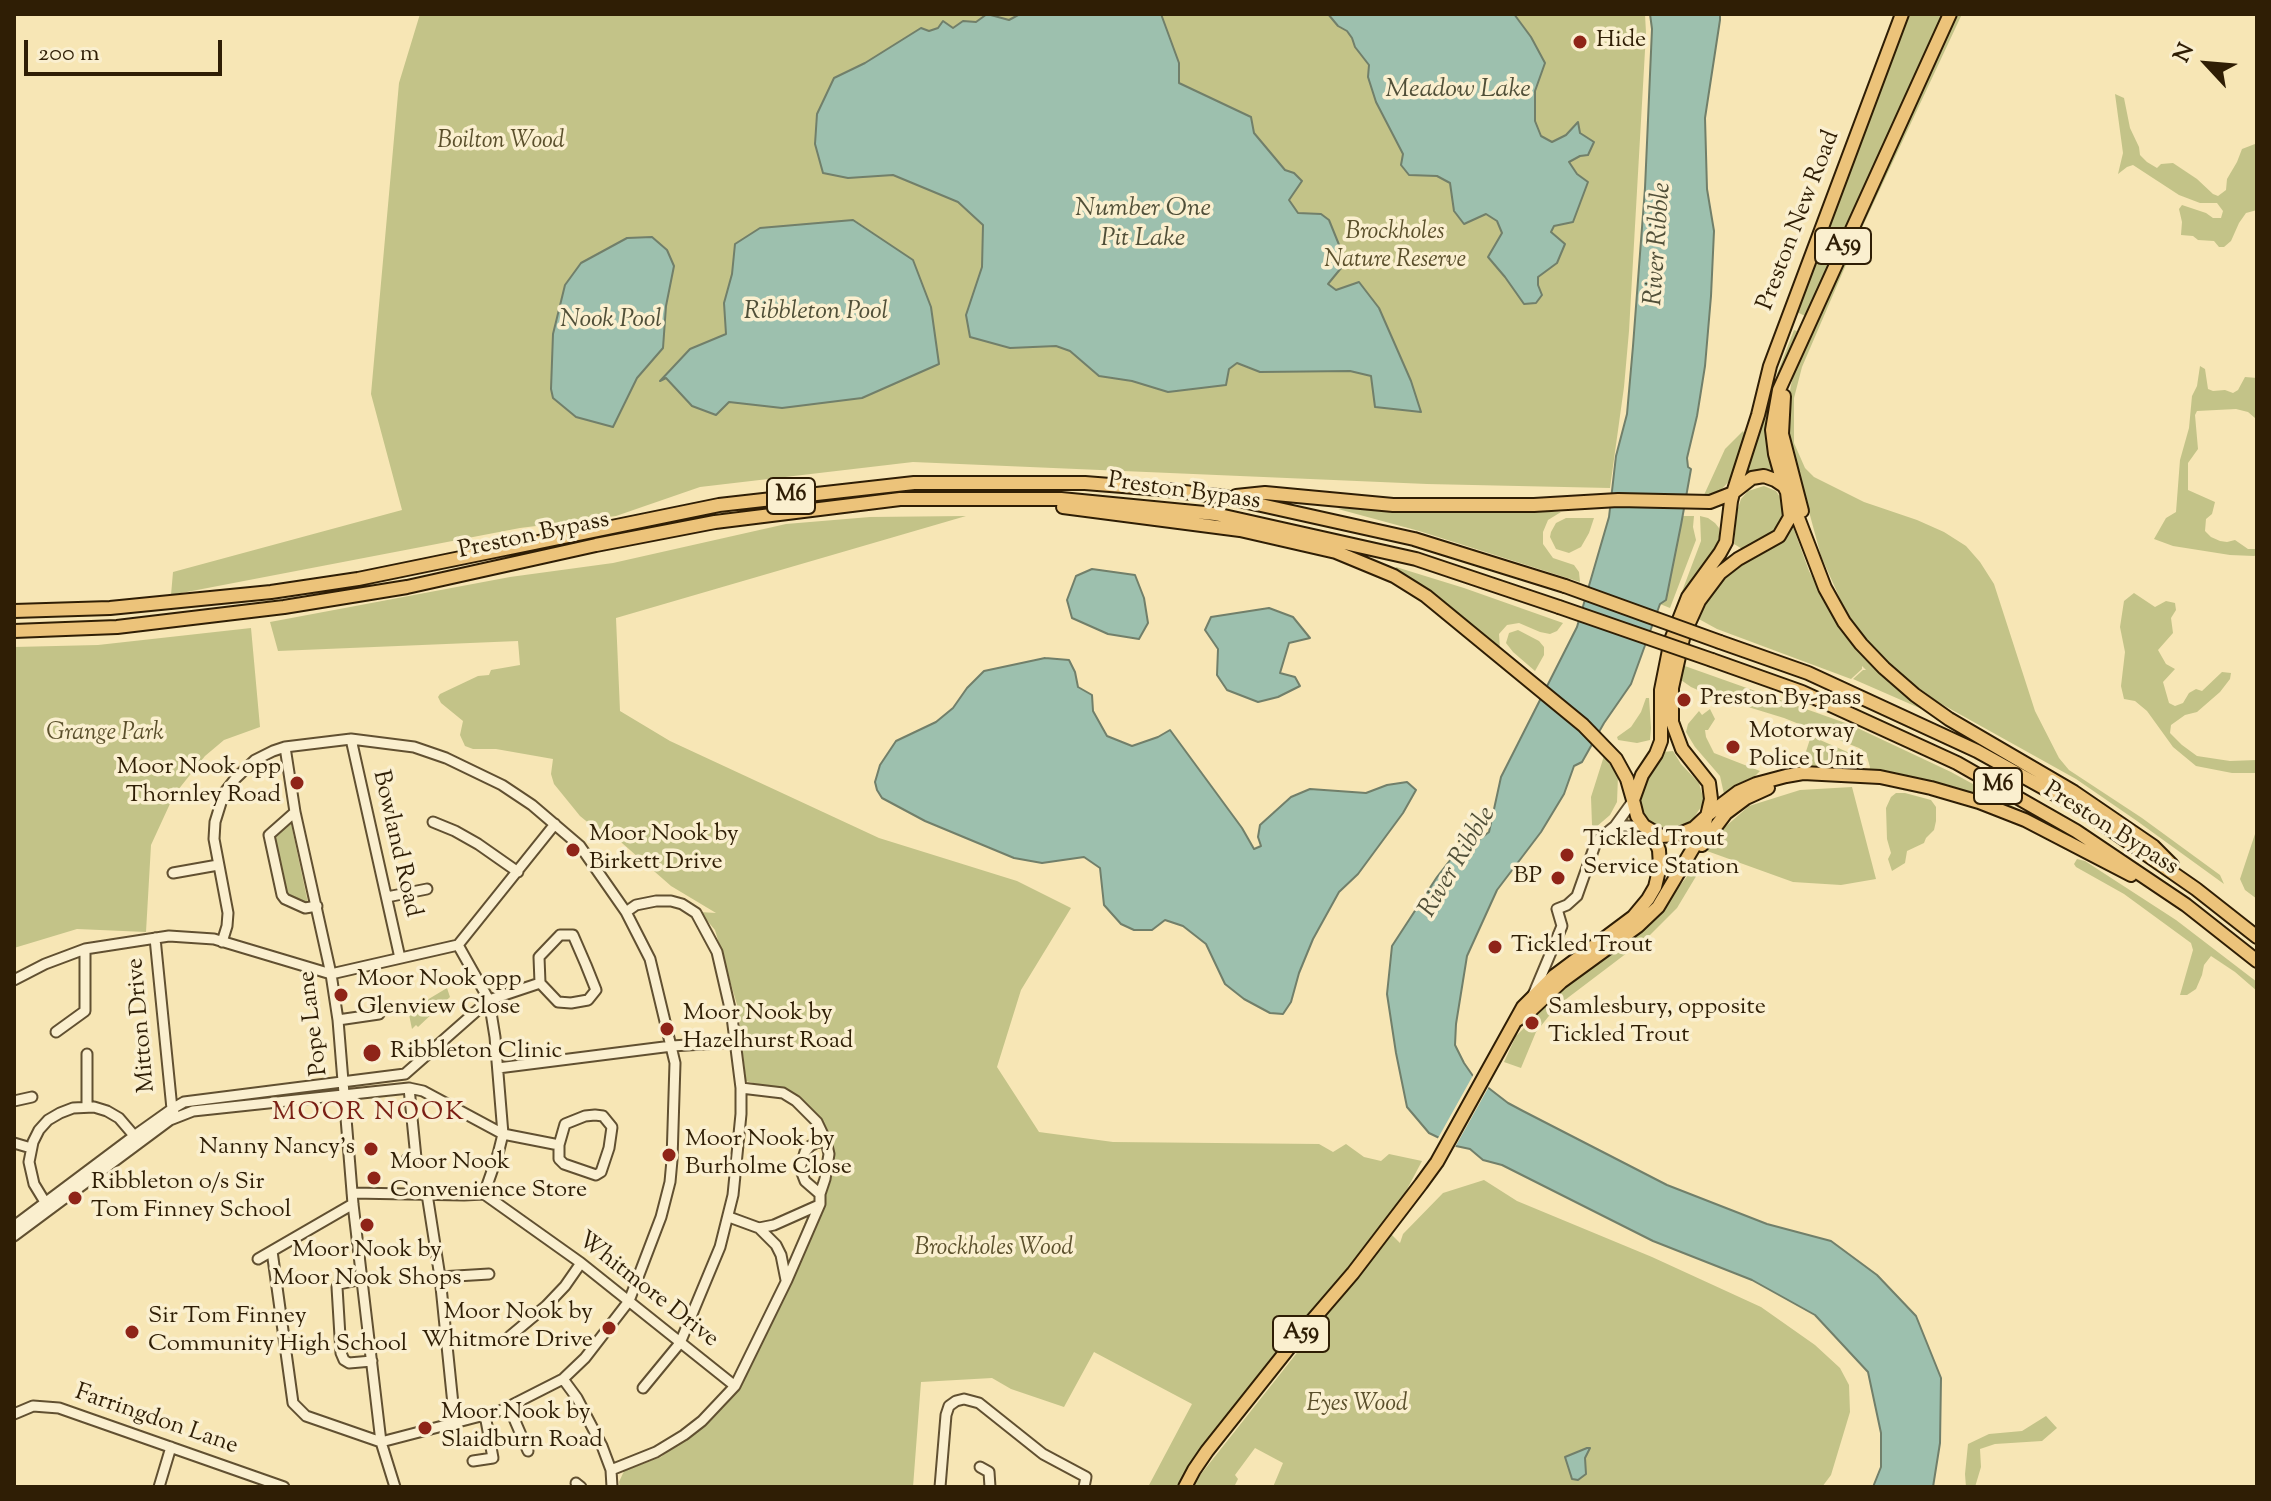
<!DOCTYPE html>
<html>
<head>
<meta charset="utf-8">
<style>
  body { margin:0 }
  #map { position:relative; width:2271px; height:1501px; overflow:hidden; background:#f7e6b5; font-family:"Sorts Mill Goudy",serif }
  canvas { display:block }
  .frame { position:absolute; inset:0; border:16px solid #2f1e05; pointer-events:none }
  .north { position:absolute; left:2167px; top:24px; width:80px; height:80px; -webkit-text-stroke:6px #faefcf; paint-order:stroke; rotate:296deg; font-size:22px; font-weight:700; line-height:32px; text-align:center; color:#2f1e05 }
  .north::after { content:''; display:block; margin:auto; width:28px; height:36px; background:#2f1e05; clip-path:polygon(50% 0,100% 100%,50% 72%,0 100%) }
  .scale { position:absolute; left:24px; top:40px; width:198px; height:36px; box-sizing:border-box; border:4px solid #2f1e05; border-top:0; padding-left:10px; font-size:24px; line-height:28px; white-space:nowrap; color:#2f1e05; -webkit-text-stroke:6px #faefcf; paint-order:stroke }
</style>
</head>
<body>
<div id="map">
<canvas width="2271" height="1501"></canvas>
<div class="frame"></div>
<div class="north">N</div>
<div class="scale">200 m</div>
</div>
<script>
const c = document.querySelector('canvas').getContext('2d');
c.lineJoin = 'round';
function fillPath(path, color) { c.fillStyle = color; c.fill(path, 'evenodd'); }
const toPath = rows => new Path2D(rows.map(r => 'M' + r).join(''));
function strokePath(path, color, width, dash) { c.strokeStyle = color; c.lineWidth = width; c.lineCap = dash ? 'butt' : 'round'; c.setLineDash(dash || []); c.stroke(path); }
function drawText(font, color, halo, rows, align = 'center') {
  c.font = font + ' "Sorts Mill Goudy",serif'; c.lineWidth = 7; c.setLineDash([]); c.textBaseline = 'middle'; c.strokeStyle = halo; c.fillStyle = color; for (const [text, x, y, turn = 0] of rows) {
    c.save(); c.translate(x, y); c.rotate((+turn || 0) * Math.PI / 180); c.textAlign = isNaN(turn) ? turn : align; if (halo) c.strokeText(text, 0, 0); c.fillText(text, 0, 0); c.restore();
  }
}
fillPath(toPath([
  [420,14,1645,14,1646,33,1629,331,1624,387,1610,488,1427,484,913,462,700,487,616,516,520,528,171,595,173,572,402,510,371,394,399,83],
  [1909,14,1944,14,1805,316,1795,311],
  [1957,14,1962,14,1860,232,1802,367,1794,398,1794,443,1805,468,1814,477,1864,502,1917,520,1944,532,1966,546,1980,562,1994,584,2035,711,2059,758,2069,770,2142,818,2220,875,2224,884,2137,821,2076,779,1936,701,1907,679,1869,644,1849,619,1821,556,1788,434,1787,409,1791,385,1797,362],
  [2115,94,2124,98,2130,128,2139,147,2140,155,2147,162,2157,168,2161,164,2173,163,2197,179,2213,194,2218,196,2226,190,2227,179,2237,162,2242,149,2255,144,2257,139,2257,210,2246,213,2239,223,2231,241,2224,247,2219,247,2214,241,2198,240,2193,236,2181,235,2182,222,2179,209,2182,205,2206,213,2213,218,2221,218,2223,211,2217,203,2200,203,2179,195,2133,165,2127,167,2118,174,2123,153],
  [1794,330,1797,331,1776,385,1775,473,1767,471,1753,472,1744,476,1761,418,1765,419,1777,374],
  [2200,366,2205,369,2208,389,2213,391,2225,390,2233,393,2238,390,2245,377,2257,378,2257,416,2255,418,2248,412,2236,409,2197,411,2195,415,2198,449,2188,463,2188,490,2215,502,2212,514,2206,519,2205,531,2211,537,2220,541,2227,542,2235,540,2248,549,2257,549,2257,555,2254,556,2230,555,2173,546,2154,539,2166,518,2176,512,2180,460,2189,428,2192,396,2197,386],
  [1743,431,1745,435,1735,468,1730,480,1723,488,1713,495,1704,495,1725,449],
  [1764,486,1776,491,1780,497,1783,502,1782,519,1769,536,1744,550,1734,544,1737,511,1741,499,1748,491],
  [1345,508,1403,511,1561,512,1548,520,1543,532,1543,544,1553,558,1574,565,1579,572,1580,582,1419,531,1338,509],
  [966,516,616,618,620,711,670,741,879,838,1017,881,1071,908,1021,990,997,1067,1039,1132,1113,1142,1319,1144,1333,1152,1346,1144,1364,1157,1381,1161,1389,1154,1422,1161,1405,1193,1194,1470,1183,1487,1148,1487,1192,1404,1094,1352,1064,1407,1011,1389,992,1378,921,1382,913,1487,620,1487,619,1482,624,1471,661,1457,703,1424,755,1350,827,1166,831,1141,800,1096,746,1081,738,1008,715,930,700,912,716,913,671,886,614,836,591,825,580,816,554,784,551,774,553,759,496,749,473,749,465,746,460,735,463,721,441,703,438,697,440,694,478,676,489,675,491,670,520,665,518,641,278,651,270,622,510,577,613,563,786,524,870,517],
  [1683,516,1694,516,1693,527,1696,540,1670,608,1660,604,1666,599],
  [1700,516,1708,518,1715,523,1719,528,1719,537,1716,546,1690,583,1677,611,1675,610,1701,541],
  [1566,518,1594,518,1589,533,1581,547,1569,553,1556,549,1550,537,1551,532,1556,523],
  [1792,524,1809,571,1840,630,1862,656,1924,710,1853,679,1863,670,1866,670,1862,666,1862,669,1851,679,1717,629,1697,618,1704,603,1719,581],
  [1396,567,1464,588,1563,623,1557,631,1550,634,1540,632,1519,623,1507,625,1499,634,1500,649,1394,571],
  [2134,593,2155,607,2166,601,2175,603,2176,610,2171,618,2173,633,2158,650,2166,664,2175,669,2163,682,2169,703,2175,706,2183,703,2189,693,2196,689,2202,691,2222,672,2231,673,2230,679,2220,692,2197,712,2185,715,2171,725,2170,733,2182,745,2197,756,2230,761,2257,760,2257,773,2232,773,2196,766,2173,747,2147,711,2135,701,2124,699,2121,686,2125,652,2120,627,2124,601],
  [251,628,260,727,224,740,205,756,174,795,151,845,146,932,77,929,14,948,14,647,98,645],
  [1518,630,1539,641,1544,647,1544,655,1535,671,1513,652,1506,643,1509,633],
  [1682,665,1851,725,1951,772,2042,822,1869,772,1870,767,1866,753,1859,748,1784,718,1709,695,1691,687,1681,680,1679,675],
  [1646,698,1649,698,1651,728,1650,740,1637,743,1618,740,1617,737,1631,727,1641,712],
  [1710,709,1715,719,1708,730,1705,730,1706,737,1714,753,1760,771,1755,776,1735,785,1724,794,1720,776,1695,747,1686,732,1688,724,1699,711,1702,715],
  [1811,736,1861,758,1864,764,1862,772,1816,770,1801,767],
  [1673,751,1681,764,1699,783,1703,797,1703,804,1693,819,1683,826,1666,828,1655,826,1646,818,1640,801,1645,780,1663,752],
  [1604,756,1618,776,1617,802,1610,815,1595,828,1592,825,1591,797],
  [1852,787,1876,879,1841,885,1793,882,1707,851,1725,827,1749,806,1800,790],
  [1896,793,1905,793,1931,800,1936,807,1936,821,1934,830,1926,838,1924,843,1907,851,1905,863,1892,871,1888,859,1891,853,1887,839,1886,808,1891,797],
  [290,819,308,903,307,905,287,898,272,838],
  [2257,828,2257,899,2245,890,2240,879],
  [2077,859,2085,861,2176,920,2257,982,2257,991,2235,972,2211,956,2204,965,2202,975,2196,989,2187,995,2180,995,2193,950,2191,943,2124,894,2076,867,2074,864],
  [1692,870,1698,873,1677,908,1648,937,1557,1006,1536,1032,1521,1068,1504,1062,1516,1036,1539,1013,1559,988,1664,906],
  [447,988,450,997,418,1027,416,1025,412,1029,407,1005,413,1001,417,1006],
  [1484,1180,1517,1201,1652,1257,1761,1307,1815,1345,1840,1368,1849,1385,1850,1412,1831,1475,1822,1487,1273,1487,1283,1463,1255,1448,1235,1475,1238,1479,1234,1487,1194,1487,1201,1474,1391,1234,1400,1243,1403,1234,1443,1193],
  [2046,1416,2057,1428,2042,1441,1995,1444,1980,1449,1981,1467,1975,1487,1966,1487,1965,1474,1968,1444,1989,1434,2022,1431]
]), '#c3c388');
const water = toPath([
  [987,14,1009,20,1020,14,1161,14,1179,63,1179,83,1251,117,1254,133,1285,170,1294,173,1302,181,1289,200,1298,213,1321,214,1329,220,1346,262,1328,284,1336,290,1359,282,1379,308,1411,381,1421,412,1375,407,1371,376,1350,371,1260,372,1237,363,1229,369,1226,385,1168,392,1132,381,1099,376,1070,351,1056,346,1010,348,970,337,966,315,982,267,983,225,958,202,893,175,848,178,823,173,815,144,817,114,834,78,865,63,921,28,929,31,938,28,943,21,953,28,963,21,976,22,987,14],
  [1328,14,1514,14,1531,37,1545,63,1535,91,1535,121,1541,136,1552,142,1566,135,1578,122,1580,133,1594,142,1588,155,1580,156,1569,162,1577,174,1588,182,1573,222,1554,226,1551,232,1565,244,1557,263,1538,277,1538,285,1542,295,1536,303,1524,304,1505,277,1488,257,1502,233,1497,221,1486,214,1464,224,1454,211,1450,183,1437,176,1409,175,1401,165,1403,154,1376,102,1368,77,1369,65,1355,47,1352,38,1347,31,1338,26,1328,14],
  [1650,14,1720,14,1720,20,1705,118,1707,189,1714,231,1711,296,1705,366,1697,416,1687,458,1688,467,1691,469,1681,525,1666,600,1660,604,1631,684,1604,723,1582,762,1574,766,1564,794,1541,832,1497,890,1467,956,1456,1024,1455,1045,1464,1063,1473,1076,1508,1103,1523,1111,1667,1185,1767,1224,1831,1241,1877,1275,1916,1316,1941,1378,1940,1443,1933,1487,1873,1487,1881,1467,1881,1433,1868,1372,1815,1315,1752,1280,1653,1241,1502,1165,1483,1160,1470,1149,1456,1146,1429,1133,1407,1107,1396,1053,1387,994,1392,946,1437,877,1482,819,1484,820,1480,839,1489,832,1501,777,1577,627,1609,517,1616,456,1627,414,1633,346,1645,188,1652,29,1650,14],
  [853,220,913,260,931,307,939,364,862,398,782,408,729,402,716,415,692,406,666,378,660,381,690,349,726,334,724,303,732,274,735,244,760,228,853,220],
  [652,237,667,250,674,266,666,306,663,348,637,378,613,427,576,417,553,398,551,389,553,334,565,285,581,263,627,238,652,237],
  [1092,569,1135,575,1144,598,1148,623,1139,639,1108,634,1072,618,1067,600,1076,576,1092,569],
  [1269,608,1293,617,1310,638,1289,643,1280,673,1295,677,1300,686,1278,697,1258,702,1227,690,1217,675,1218,649,1205,630,1211,617,1269,608],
  [1045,658,1069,660,1075,672,1078,687,1092,695,1093,711,1107,736,1132,746,1158,737,1170,730,1242,828,1254,849,1261,846,1258,837,1260,825,1291,797,1310,789,1366,793,1387,785,1407,782,1416,790,1403,813,1358,874,1339,892,1313,939,1299,973,1291,1002,1283,1014,1270,1013,1244,999,1225,984,1206,944,1183,926,1165,920,1152,930,1134,930,1121,924,1104,905,1100,868,1084,857,1042,863,1014,858,925,821,882,798,877,790,875,782,880,765,896,741,936,722,953,708,967,688,984,671,1045,658],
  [1587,1448,1590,1448,1585,1458,1586,1474,1578,1480,1572,1479,1565,1457,1587,1448]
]);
fillPath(water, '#9dc0ae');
strokePath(water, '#717f6a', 2);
fillPath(toPath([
  [1476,1070,1477,1074,1491,1083,1454,1149,1437,1140]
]), '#f7e6b5');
const minor = toPath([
  [351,739,400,958],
  [285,747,295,812,331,974,338,1020,353,1204,381,1442,395,1487],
  [295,812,269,835,282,895,285,899,305,908,317,906],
  [433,822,455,831,478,844,518,872],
  [1615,826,1644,826],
  [173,873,218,865],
  [387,897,427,889],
  [626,912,636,905,656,901,671,901,682,904,696,913,717,952,732,1017,741,1088,741,1114,733,1195,720,1247,680,1343,643,1388],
  [560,935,573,935,586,965,596,990,588,1000,571,1003,558,1002,540,983,539,957,560,935],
  [155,938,172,1109,174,1113],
  [222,942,227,926,228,913,214,839,215,822,224,793,235,779,255,760,273,751,285,747,351,739,414,747,446,758,502,785,532,805,580,846,626,912,650,959,675,1063,672,1160,670,1182,661,1217,629,1301,585,1358,563,1379,500,1411,381,1442],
  [458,945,489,1000,495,1037,503,1134,498,1154,484,1194],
  [14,980,45,964,85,949,169,936,214,939,331,974,458,945,555,824],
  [1533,995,1562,926,1557,909,1567,905,1577,896,1595,845,1600,838,1615,826,1633,801],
  [338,1020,379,1014],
  [56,1032,85,1011,85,949],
  [87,1054,87,1107],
  [498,1068,672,1046,735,1042],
  [14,1101,32,1097],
  [595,1115,603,1116,612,1127,609,1148,601,1172,596,1175,564,1164,559,1159,559,1145,565,1124,585,1116,595,1115],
  [14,1143,31,1148],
  [407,1159,416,1158,409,1088],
  [352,1193,464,1195,484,1194,581,1263,735,1386],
  [427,1194,440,1277,455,1424],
  [820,1194,805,1181,800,1168,805,1152,810,1146,816,1143,826,1141],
  [48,1207,34,1184,29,1162,33,1142,39,1130,48,1120,60,1113,73,1108,94,1107,107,1111,119,1118,137,1139],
  [729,1217,759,1228,774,1225,819,1205],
  [14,1226,134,1136,172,1109,184,1102,405,1074,489,1000,540,983],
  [759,1228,776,1245,781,1255,786,1280],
  [14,1236,170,1120,193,1111,409,1088,423,1091,503,1134,559,1145],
  [272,1251,293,1403,306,1416,381,1442],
  [258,1259,353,1204],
  [440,1277,489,1274],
  [363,1279,339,1284,337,1287,341,1353,344,1360,349,1363,372,1361],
  [509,1337,546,1306,565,1286,581,1263],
  [563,1379,577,1398,602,1446,611,1470,612,1487],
  [509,1407,528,1451],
  [14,1414,33,1406,59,1408,284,1487],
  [473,1461,493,1458,485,1415],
  [980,1467,989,1472,990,1487],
  [611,1470,656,1452,684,1435,702,1421,735,1386,787,1280,820,1204,820,1194,825,1179,829,1154,826,1141,817,1122,796,1101,783,1093,741,1088],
  [576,1483,581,1487],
  [159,1487,171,1447],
  [940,1487,946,1415,949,1406,956,1401,964,1399,979,1403,1043,1454,1086,1477,1084,1487]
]);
const highway = toPath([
  [1784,396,1782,434,1802,511],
  [1784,486,1775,454,1772,430,1779,390,1950,14],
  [1734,492,1752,478,1764,476,1775,480,1784,486,1787,492,1790,517,1779,536,1738,559,1720,573,1699,601,1684,634,1672,688,1672,722,1682,749,1709,783,1711,799,1707,816,1694,828,1677,835,1661,836,1644,826,1637,816,1633,800,1642,775,1656,754,1661,741,1661,690,1671,640,1688,597,1720,553,1726,542,1731,501,1733,493,1758,415,1770,366,1902,14],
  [1236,496,1265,493,1393,505,1534,505,1618,500,1710,502,1733,493],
  [1792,502,1825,588,1844,622,1861,644,1884,668,1915,695,1949,719,2074,792,2153,846,2172,865],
  [1063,507,1240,530,1336,552,1394,576,1426,596,1583,725,1616,759,1627,779,1633,800],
  [14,611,110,608,271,592,358,579,719,505,914,483,1085,483,1160,489,1225,497,1414,539,1565,586],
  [14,631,117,627,284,607,407,587,596,545,715,522,900,499,1061,499,1215,514,1416,559,1559,607],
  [1720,642,1808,673,1977,751,2078,807,2196,889,2257,937],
  [1712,660,1802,692,1957,763,2076,831,2186,905,2257,961],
  [1709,814,1738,792,1756,784,1786,776,1803,773,1880,777,1931,788,1979,802,2025,820,2131,875],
  [1702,845,1726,813,1746,798,1768,788],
  [1517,1020,1529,1012,1561,982,1638,926,1658,907,1698,840,1706,819],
  [1185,1487,1194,1470,1207,1451,1292,1344,1353,1273,1421,1184,1437,1162,1523,1007,1554,976,1633,917,1648,899,1655,887,1660,866,1659,850,1651,831]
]);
strokePath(minor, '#615031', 13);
strokePath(highway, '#2f1e05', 16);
strokePath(minor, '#faefcf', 9);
strokePath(highway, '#ecc37a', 12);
const highwayBridge = toPath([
  [1565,586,1720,642],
  [1559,607,1712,660]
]);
strokePath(highwayBridge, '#2f1e05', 16, []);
strokePath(highwayBridge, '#ecc37a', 12);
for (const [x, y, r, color] of [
  [1580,42,8,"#8f2418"],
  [1684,700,8,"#8f2418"],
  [1733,747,8,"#8f2418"],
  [297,783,8,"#8f2418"],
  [573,850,8,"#8f2418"],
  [1567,855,8,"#8f2418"],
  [1558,878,8,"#8f2418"],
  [1495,947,8,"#8f2418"],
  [341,995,8,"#8f2418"],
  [1532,1023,8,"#8f2418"],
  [667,1029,8,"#8f2418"],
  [372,1053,10,"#8f2418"],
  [371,1149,8,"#8f2418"],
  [669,1155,8,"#8f2418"],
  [374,1178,8,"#8f2418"],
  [75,1198,8,"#8f2418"],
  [367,1225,8,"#8f2418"],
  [609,1328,8,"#8f2418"],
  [132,1332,8,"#8f2418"],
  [425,1428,8,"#8f2418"]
]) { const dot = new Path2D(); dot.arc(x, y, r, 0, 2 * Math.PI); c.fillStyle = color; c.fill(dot); strokePath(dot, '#faefcf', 3); }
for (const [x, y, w] of [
  [1843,246,56],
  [791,496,48],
  [1998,786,48],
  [1301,1334,56]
]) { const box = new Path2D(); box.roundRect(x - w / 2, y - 18, w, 36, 6); c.fillStyle = '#faefcf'; c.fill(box); strokePath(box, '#2f1e05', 2); }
drawText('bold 22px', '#2f1e05', null, [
  ["A59",1843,246],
  ["M6",791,496],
  ["M6",1998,786],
  ["A59",1301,1334]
]);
drawText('24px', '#2f1e05', '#faefcf', [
  ["Hide",1596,42],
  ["Preston By-pass",1700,700],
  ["Motorway",1749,733],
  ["Police Unit",1749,761],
  ["Moor Nook opp",281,769,"right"],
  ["Thornley Road",281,797,"right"],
  ["Moor Nook by",589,836],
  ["Birkett Drive",589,864],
  ["Tickled Trout",1583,841],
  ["Service Station",1583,869],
  ["BP",1542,878,"right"],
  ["Tickled Trout",1511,947],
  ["Moor Nook opp",357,981],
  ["Glenview Close",357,1009],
  ["Samlesbury, opposite",1548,1009],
  ["Tickled Trout",1548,1037],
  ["Moor Nook by",683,1015],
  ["Hazelhurst Road",683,1043],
  ["Ribbleton Clinic",390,1053],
  ["Moor Nook by",685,1141],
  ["Burholme Close",685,1169],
  ["Nanny Nancy's",355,1149,"right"],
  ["Moor Nook",390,1164],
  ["Convenience Store",390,1192],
  ["Ribbleton o/s Sir",91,1184],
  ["Tom Finney School",91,1212],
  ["Moor Nook by",367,1252,"center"],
  ["Moor Nook Shops",367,1280,"center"],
  ["Moor Nook by",593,1314,"right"],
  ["Whitmore Drive",593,1342,"right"],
  ["Sir Tom Finney",148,1318],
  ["Community High School",148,1346],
  ["Moor Nook by",441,1414],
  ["Slaidburn Road",441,1442]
], 'left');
drawText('italic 24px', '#5b502c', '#faefcf', [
  ["Boilton Wood",501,143],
  ["Brockholes",1395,234],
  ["Nature Reserve",1395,262],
  ["Grange Park",105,735],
  ["Brockholes Wood",994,1250],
  ["Eyes Wood",1357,1406]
]);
drawText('24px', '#2f1e05', '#faefcf', [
  ["Preston New Road",1800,221,-69],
  ["Preston Bypass",1184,493,8],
  ["Preston Bypass",534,537,-12],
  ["Preston Bypass",2110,830,32],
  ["Bowland Road",395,844,77],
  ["Pope Lane",315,1023,-97],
  ["Mitton Drive",143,1025,-95],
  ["Whitmore Drive",647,1291,38],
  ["Farringdon Lane",156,1421,19]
]);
drawText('italic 26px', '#504f38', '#faefcf', [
  ["Meadow Lake",1458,92],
  ["Number One",1143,211],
  ["Pit Lake",1143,241],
  ["River Ribble",1660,244,-86],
  ["Ribbleton Pool",816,314],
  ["Nook Pool",611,322],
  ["River Ribble",1459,863,-59]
]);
c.letterSpacing = '2px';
drawText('26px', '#7a1f14', '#faefcf', [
  ["MOOR NOOK",369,1115]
]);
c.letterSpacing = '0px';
</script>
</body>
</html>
